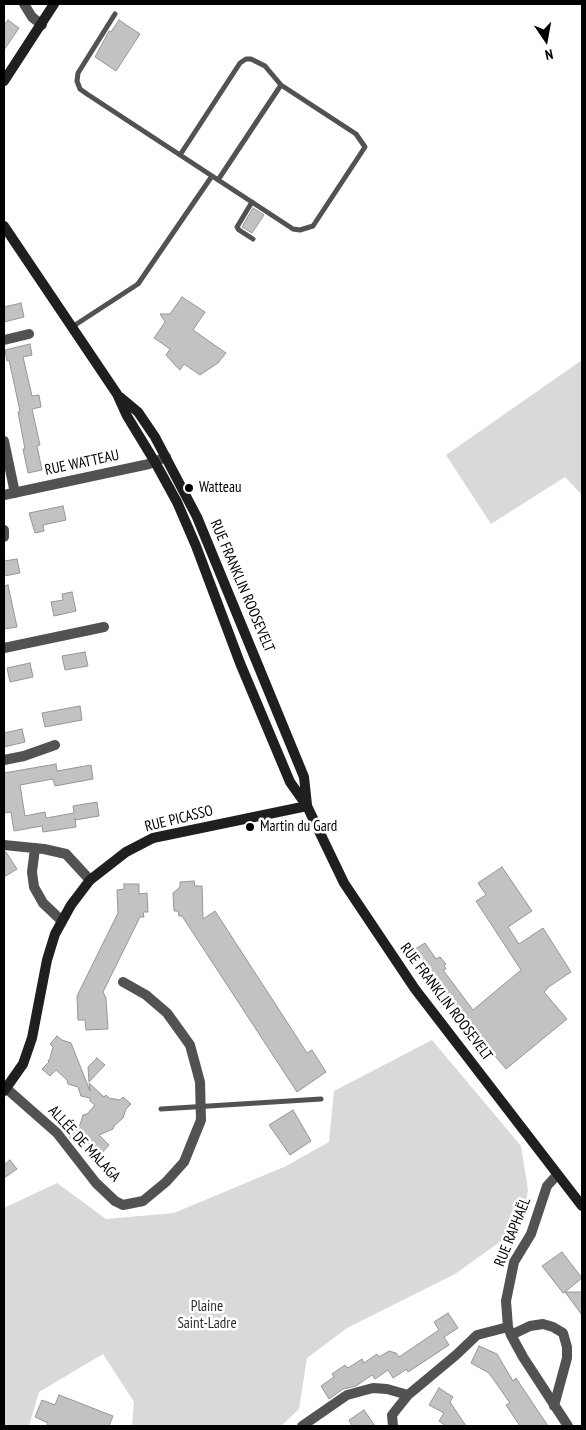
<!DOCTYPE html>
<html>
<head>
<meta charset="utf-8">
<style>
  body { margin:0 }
  #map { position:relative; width:586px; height:1430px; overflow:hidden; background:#fff; font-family:"PT Sans Narrow",sans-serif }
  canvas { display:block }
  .frame { position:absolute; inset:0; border:5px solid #000; pointer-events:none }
  .north { position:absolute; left:521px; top:15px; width:50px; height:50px; -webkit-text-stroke:4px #fff; paint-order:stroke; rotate:168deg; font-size:14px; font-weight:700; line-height:20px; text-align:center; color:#000 }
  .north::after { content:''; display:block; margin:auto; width:18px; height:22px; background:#000; clip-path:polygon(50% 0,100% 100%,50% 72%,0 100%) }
</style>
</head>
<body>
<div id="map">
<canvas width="586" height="1430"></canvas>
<div class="frame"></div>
<div class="north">N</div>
</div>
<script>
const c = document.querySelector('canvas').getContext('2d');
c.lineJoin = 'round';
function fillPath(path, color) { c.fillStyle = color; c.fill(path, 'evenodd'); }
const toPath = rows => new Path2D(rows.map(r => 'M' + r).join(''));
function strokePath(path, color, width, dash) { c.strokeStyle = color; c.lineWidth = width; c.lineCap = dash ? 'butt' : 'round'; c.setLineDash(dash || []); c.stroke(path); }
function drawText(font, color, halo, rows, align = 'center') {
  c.font = font + ' "PT Sans Narrow",sans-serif'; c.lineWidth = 5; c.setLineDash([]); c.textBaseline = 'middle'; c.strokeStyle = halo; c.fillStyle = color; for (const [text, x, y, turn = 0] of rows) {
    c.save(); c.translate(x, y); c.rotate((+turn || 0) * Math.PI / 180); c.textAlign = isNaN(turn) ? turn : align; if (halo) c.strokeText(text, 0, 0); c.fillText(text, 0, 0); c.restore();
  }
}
fillPath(toPath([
  [582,360,582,495,565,477,491,524,446,455],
  [432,1040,521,1146,528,1190,522,1226,455,1274,347,1328,307,1358,299,1409,281,1426,132,1426,134,1402,103,1354,39,1392,29,1426,4,1426,4,1208,57,1183,106,1219,174,1213,284,1167,329,1142,334,1091]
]), '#d9d9d9');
const building = toPath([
  [8,20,19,28,4,50,4,25,8,20],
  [119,20,140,34,116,71,95,57,109,31,111,32,119,20],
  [253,208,264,215,252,233,242,227,253,208],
  [182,297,205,312,193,330,226,353,218,363,200,375,184,364,180,370,176,366,166,355,170,349,154,338,165,322,160,314,170,314,182,297],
  [21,303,24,317,4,322,4,307,21,303],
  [30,344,32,355,23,357,32,396,39,395,41,407,32,409,40,445,37,446,42,470,28,473,23,449,25,449,18,412,20,411,9,360,7,361,5,350,30,344],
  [63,506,66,520,43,525,44,531,35,533,29,513,63,506],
  [17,559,20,573,4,576,4,561,17,559],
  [8,585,17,627,4,629,4,586,8,585],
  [72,592,76,611,54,616,51,602,63,600,62,594,72,592],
  [85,652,88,666,65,670,62,656,85,652],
  [30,663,33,677,10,682,7,668,30,663],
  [80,706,82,720,45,727,42,713,80,706],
  [22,729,25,742,4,747,4,733,22,729],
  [56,764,57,771,91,765,93,779,55,786,53,779,20,785,25,816,45,812,46,818,74,813,73,806,97,802,99,816,75,820,75,818,76,827,43,832,42,826,14,831,11,812,4,813,4,773,56,764],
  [4,852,6,852,17,869,4,877,4,852],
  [502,867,532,911,508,927,519,944,543,928,571,972,547,988,547,989,544,992,567,1019,506,1069,443,994,415,949,425,943,436,959,440,957,446,964,444,965,446,969,443,970,473,1010,521,970,476,901,486,895,478,883,502,867],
  [194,881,195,886,202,886,203,919,215,911,307,1053,312,1050,326,1072,297,1092,182,916,179,916,178,911,174,911,173,893,180,887,180,882,194,881],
  [124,884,139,884,139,894,147,893,148,912,143,912,144,917,140,917,103,992,106,998,108,1029,86,1030,85,1020,78,1020,77,996,118,913,117,890,124,889,124,884],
  [57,1036,62,1040,71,1043,90,1091,89,1083,104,1097,106,1095,109,1098,120,1100,123,1097,131,1104,126,1109,123,1118,114,1126,113,1129,99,1135,109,1145,102,1153,90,1144,80,1141,77,1144,68,1136,71,1129,80,1125,83,1115,87,1114,95,1105,90,1101,90,1098,81,1096,78,1087,68,1084,67,1080,56,1070,50,1076,42,1069,49,1062,48,1061,50,1058,53,1047,50,1044,57,1036],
  [97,1058,105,1065,89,1082,88,1067,97,1058],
  [293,1110,311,1141,290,1155,269,1125,293,1110],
  [10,1160,17,1169,4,1178,4,1165,10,1160],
  [562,1252,582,1278,565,1292,582,1292,582,1315,565,1292,563,1293,542,1266,562,1252],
  [448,1313,458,1328,444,1337,449,1345,408,1372,407,1369,393,1378,388,1370,375,1379,372,1375,356,1386,343,1389,329,1399,321,1386,334,1377,332,1374,345,1365,348,1368,362,1359,364,1363,377,1354,379,1357,389,1351,396,1353,399,1357,439,1330,434,1322,448,1313],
  [479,1346,497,1354,513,1381,516,1378,548,1426,520,1426,506,1405,510,1403,489,1373,471,1363,479,1346],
  [439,1388,453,1397,450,1402,466,1426,446,1426,439,1421,444,1413,429,1405,439,1388],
  [59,1395,113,1416,109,1426,47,1426,48,1423,35,1417,42,1400,55,1405,59,1395],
  [364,1410,375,1426,352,1426,349,1420,364,1410]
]);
fillPath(building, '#c2c2c2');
strokePath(building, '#969696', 1);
strokePath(toPath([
  [115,14,78,73,77,81,80,89,87,94,293,229,300,230,313,226,365,147,356,134,281,85,265,66,251,59,246,59,240,63,180,155],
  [218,180,281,85],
  [252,202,237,227,239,230,253,239],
  [72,327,138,284,212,176],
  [161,1109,321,1099]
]), '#525252', 5);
strokePath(toPath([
  [24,4,32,17,42,25],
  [4,340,29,334],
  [4,441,15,493],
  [4,495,149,464,166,457],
  [4,530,4,537],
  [4,648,104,627],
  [4,760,24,756,55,745],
  [4,845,44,849,66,854,90,880],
  [35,848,32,872,34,887,43,903,62,921],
  [7,1089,57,1133,96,1183,115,1201,123,1205,143,1201,166,1182,184,1162,201,1120,200,1082,190,1045,167,1013,146,995,123,982],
  [557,1175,547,1186,531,1234,514,1262,506,1301,508,1327,511,1335,523,1357,568,1426],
  [511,1335,530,1326,543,1324,553,1327,563,1333,567,1347,567,1358,554,1406],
  [302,1426,347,1395,373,1388,387,1389,408,1395],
  [393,1426,392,1415,408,1395,456,1355,477,1335,508,1327]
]), '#525252', 10);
strokePath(toPath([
  [4,81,54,4],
  [4,226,117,394,127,416,155,462,177,502,196,546,240,663,290,782,307,806,344,883,415,989,582,1206],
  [120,397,138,412,155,437,197,517,304,777,307,805],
  [4,1091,23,1064,32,1038,47,960,55,934,71,905,90,880,126,852,153,838,307,806]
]), '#1f1f1f', 10);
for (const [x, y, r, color] of [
  [189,488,5,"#000"],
  [250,827,5,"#000"]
]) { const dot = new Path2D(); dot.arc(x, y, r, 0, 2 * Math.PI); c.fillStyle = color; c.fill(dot); strokePath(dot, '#fff', 2); }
drawText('15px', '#000', '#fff', [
  ["RUE WATTEAU",82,463,-12],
  ["RUE FRANKLIN ROOSEVELT",242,586,67],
  ["RUE PICASSO",179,819,-14],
  ["RUE FRANKLIN ROOSEVELT",446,1002,53],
  ["ALLÉE DE MALAGA",84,1144,47],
  ["RUE RAPHAËL",513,1232,-68]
]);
drawText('15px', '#000', '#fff', [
  ["Watteau",199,488],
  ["Martin du Gard",260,827]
], 'left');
drawText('15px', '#303030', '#fff', [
  ["Plaine",207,1307],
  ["Saint-Ladre",207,1324]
]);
</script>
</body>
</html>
